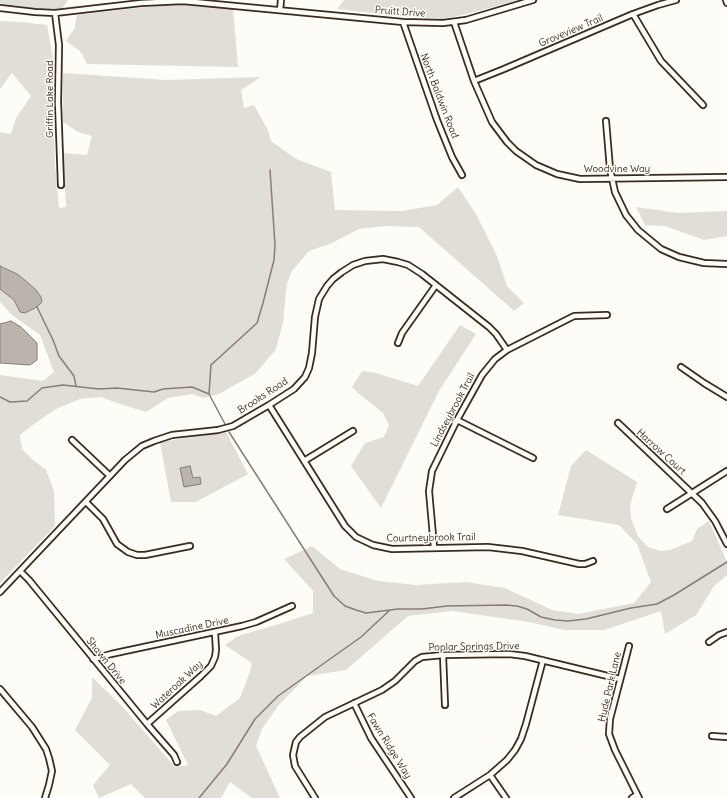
<!DOCTYPE html>
<html>
<head>
<meta charset="utf-8">
<style>
  body { margin:0 }
  canvas { display:block; background:#fdfcf7 }
</style>
</head>
<body>
<canvas width="727" height="798"></canvas>
<script>
const c = document.querySelector('canvas').getContext('2d');
c.lineJoin = 'round';
function fillPath(path, color) { c.fillStyle = color; c.fill(path, 'evenodd'); }
const toPath = rows => new Path2D(rows.map(r => 'M' + r).join(''));
function strokePath(path, color, width, dash) { c.strokeStyle = color; c.lineWidth = width; c.lineCap = dash ? 'butt' : 'round'; c.setLineDash(dash || []); c.stroke(path); }
function drawText(font, color, halo, rows, align = 'center') {
  c.font = font + ' Delius,sans-serif'; c.lineWidth = 3; c.setLineDash([]); c.textBaseline = 'middle'; c.strokeStyle = halo; c.fillStyle = color; for (const [text, x, y, turn = 0] of rows) {
    c.save(); c.translate(x, y); c.rotate((+turn || 0) * Math.PI / 180); c.textAlign = isNaN(turn) ? turn : align; if (halo) c.strokeText(text, 0, 0); c.fillText(text, 0, 0); c.restore();
  }
}
fillPath(toPath([
  [0,0,68,0,62,9,35,8,3,4,0,3],
  [344,0,518,0,471,13,443,19,400,16,337,9],
  [163,5,188,5,233,8,238,67,87,64,81,52,66,41,74,29,77,15],
  [0,21,20,22,47,25,53,58,52,88,55,164,59,208,66,207,63,153,87,155,92,136,78,132,63,122,63,73,166,80,261,77,241,90,244,108,254,105,268,130,271,141,296,159,331,172,335,210,402,211,437,205,458,187,476,214,497,256,507,286,524,303,514,311,419,227,385,226,359,229,332,243,309,251,292,271,287,283,283,322,276,349,256,373,219,394,204,398,192,394,168,398,146,412,117,403,101,397,80,399,56,409,34,424,20,435,22,449,32,459,46,470,54,491,55,526,0,583,0,375,43,381,54,372,40,335,12,315,0,302,0,132,11,134,16,118,31,96,12,73,0,89],
  [636,207,678,213,727,211,727,236,704,240,665,226,645,225],
  [460,325,476,334,439,391,381,508,351,466,365,443,384,437,389,425,383,413,358,393,352,387,362,371,376,373,418,386],
  [226,432,248,474,196,502,171,502,160,442],
  [586,450,637,482,630,505,631,519,638,536,648,547,661,551,670,550,692,541,697,529,709,521,727,562,727,575,714,586,696,615,665,634,661,611,604,630,564,630,529,622,452,611,408,616,346,670,307,676,278,706,262,729,256,746,280,798,252,798,230,782,221,798,145,798,131,784,99,798,93,785,110,765,75,730,92,698,92,677,120,704,175,767,188,765,166,720,178,711,200,710,216,716,240,698,250,672,252,663,225,645,238,636,276,625,313,613,313,591,284,559,312,546,340,569,378,581,416,585,466,582,505,588,552,610,578,614,634,603,651,582,637,544,619,525,558,515,571,466]
]), '#e1ded7');
const water = toPath([
  [0,266,17,274,26,281,36,290,41,297,42,302,37,307,25,313,20,312,14,300,0,289,0,266],
  [11,321,21,327,37,343,37,360,30,365,0,363,0,324,11,321],
  [190,466,193,478,200,477,201,484,184,487,180,468,190,466]
]);
fillPath(water, '#bbb4ad');
strokePath(water, '#887d74', 1);
strokePath(toPath([
  [37,307,53,340,59,356,74,376,76,386],
  [0,397,10,402,27,401,42,388,63,385,99,389,117,388,154,392,163,389,192,387,209,394],
  [225,424,209,394,211,365,257,323,263,303,274,260,275,245,270,170],
  [229,432,334,596,345,606,356,610,366,613,398,609,422,609,447,606,506,605,517,606,527,609,541,617,555,620,568,621,586,619,631,608,657,604,674,595,727,562],
  [199,798,227,764,255,719,278,696,361,637,390,610]
]), '#887d74', 1.5);
const minor = toPath([
  [726,0,727,3],
  [0,8,35,12,55,13,141,3,183,1,403,22,443,23,466,20,533,0],
  [280,10,281,0],
  [55,13,59,45,58,102,61,185],
  [633,14,661,61,703,105],
  [403,22,437,120,452,157,462,175],
  [454,22,474,81,492,122,507,142,516,151,536,165,557,174,580,179,727,177],
  [474,81,504,69,633,14,658,5,676,0],
  [606,121,610,169,615,192,626,215,638,230,661,249,679,257,704,263,727,264],
  [398,343,402,333,436,285],
  [681,367,704,383,727,397],
  [269,405,345,526,356,537,373,545,392,549,488,547,522,551,579,564,585,564,593,561],
  [457,420,533,458],
  [618,423,702,503,715,521,727,544],
  [72,440,110,476],
  [304,461,353,431],
  [86,502,103,519,117,544,128,552,137,555,145,555,190,546],
  [667,509,727,471],
  [434,547,429,491,432,471,457,420,482,375,495,359,507,350,574,316,607,315],
  [20,571,29,580,147,724,174,755,177,762],
  [0,592,125,460,142,446,154,441,172,435,218,430,233,426,269,405,294,389,305,377,309,368,312,353,315,317,319,299,327,286,333,279,342,272,353,265,365,261,383,259,398,262,408,265,422,274,489,327,496,334,507,350],
  [709,642,719,635,727,632],
  [629,646,610,719,609,734,615,750,639,798],
  [443,655,445,705],
  [93,659,111,654,242,626,256,622,292,606],
  [0,689,32,727,46,749,49,758,52,771,49,785,45,798],
  [354,703,371,738,411,798],
  [147,724,201,676,211,666,215,657,216,650,215,633],
  [712,736,727,737],
  [490,775,506,798],
  [315,798,295,766,293,755,296,742,300,737,325,717,382,690,395,681,415,661,422,657,443,655,509,654,525,656,620,679],
  [454,798,490,775,507,760,515,750,521,739,526,724,543,660],
  [632,798,637,795]
]);
strokePath(minor, '#3b2a1e', 8);
strokePath(minor, '#fdfcf7', 4.5);
drawText('10px', '#3b2a1e', '#fdfcf7', [
  ["Pruitt Drive",400,12,4],
  ["Groveview Trail",571,31,-23],
  ["North Baldwin Road",439,96,69],
  ["Griffin Lake Road",50,99,-90],
  ["Woodvine Way",617,169],
  ["Brooks Road",263,396,-33],
  ["Lindseybrook Trail",453,410,-62],
  ["Harrow Court",661,452,42],
  ["Courtneybrook Trail",431,538,-1],
  ["Muscadine Drive",192,628,-12],
  ["Poplar Springs Drive",474,647,-1],
  ["Shawn Drive",106,661,51],
  ["Wateroak Way",177,685,-43],
  ["Hyde Park Lane",610,687,-77],
  ["Fawn Ridge Way",389,746,58]
]);
</script>
</body>
</html>
